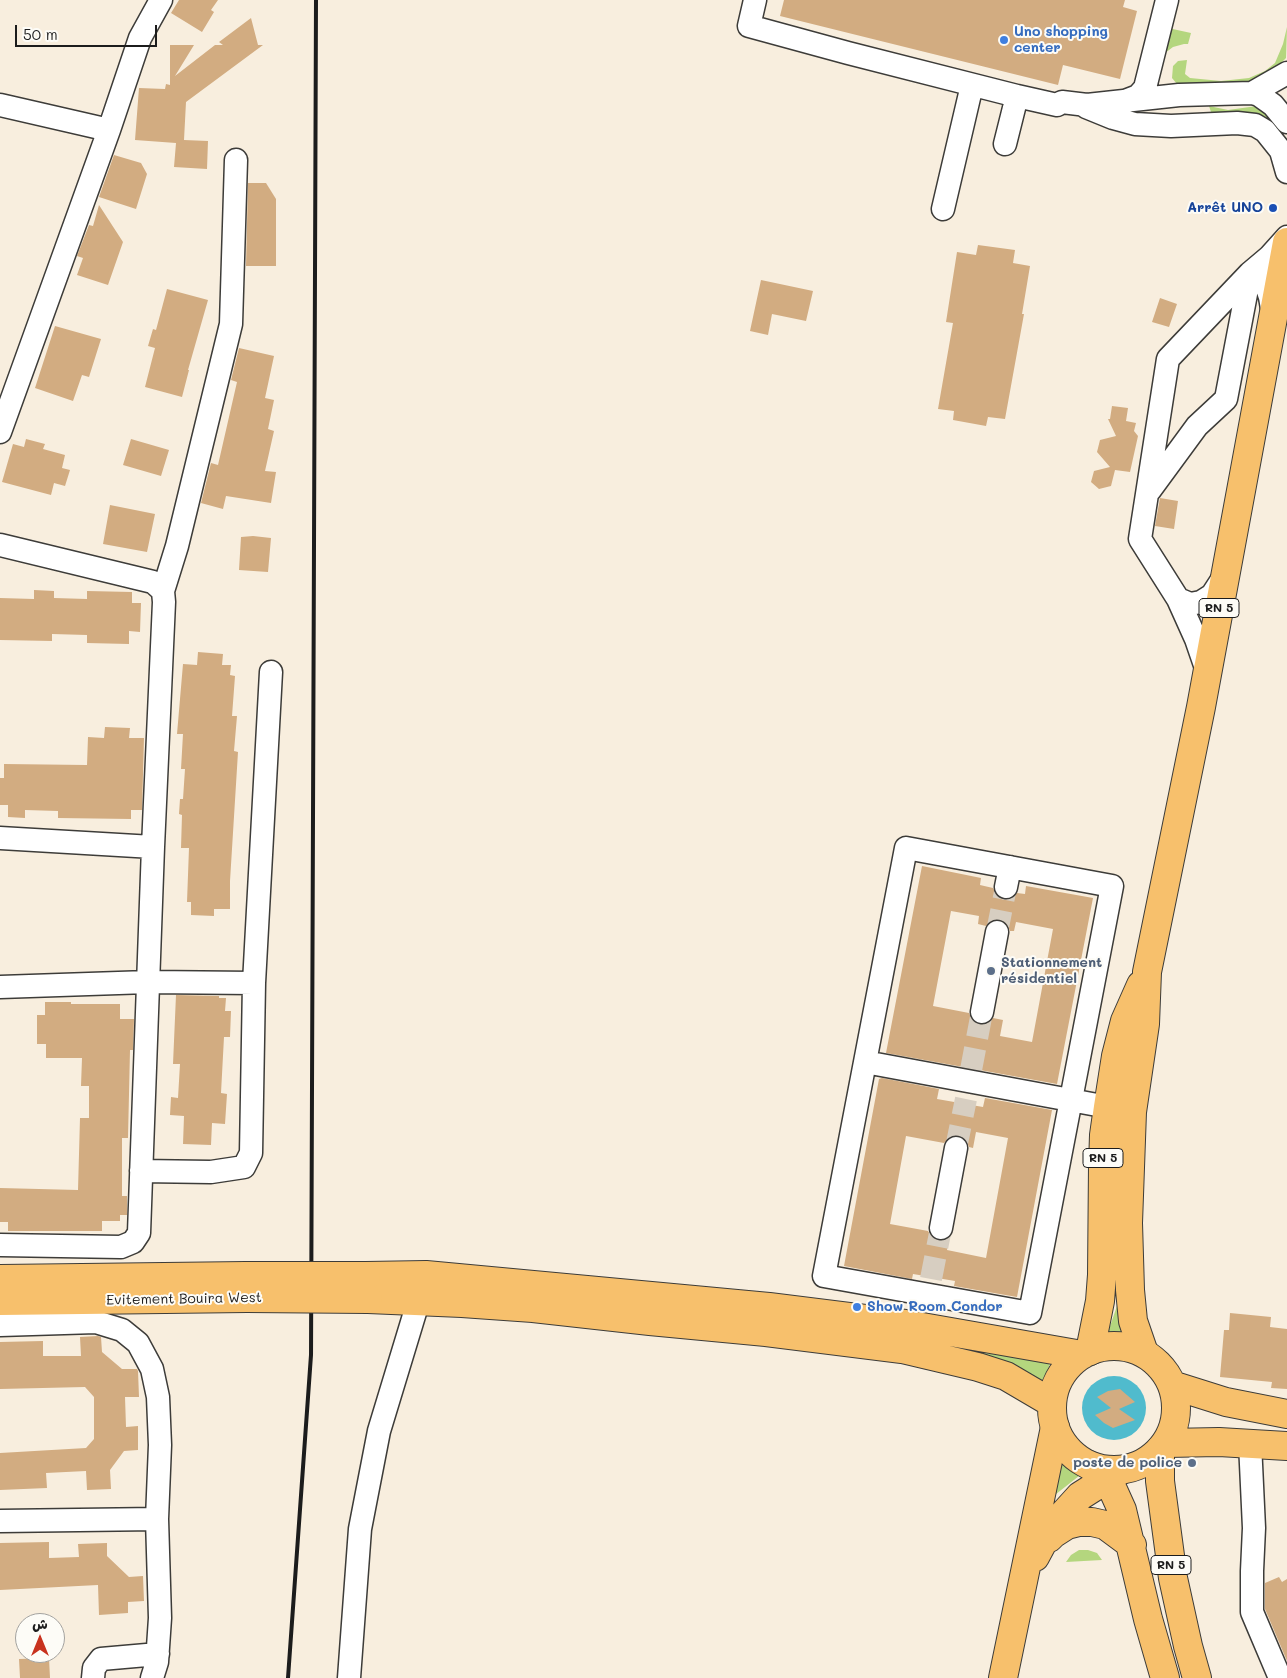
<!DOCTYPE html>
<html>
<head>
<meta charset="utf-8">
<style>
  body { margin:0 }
  #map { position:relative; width:1287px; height:1678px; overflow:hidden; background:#f8eede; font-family:Mali,"Playpen Sans Arabic",sans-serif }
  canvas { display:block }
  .north { position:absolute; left:15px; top:1613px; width:50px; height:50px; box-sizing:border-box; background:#fdfcf7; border:1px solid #a3a29f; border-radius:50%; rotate:0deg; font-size:14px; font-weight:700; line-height:20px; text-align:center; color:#1c1c1c }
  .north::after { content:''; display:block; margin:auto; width:18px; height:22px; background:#c8321e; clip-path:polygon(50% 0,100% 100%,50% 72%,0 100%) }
  .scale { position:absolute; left:15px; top:25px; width:142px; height:22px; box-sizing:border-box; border:2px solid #1c1c1c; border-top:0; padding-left:6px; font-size:15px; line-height:18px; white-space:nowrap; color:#1c1c1c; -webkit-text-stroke:4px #fdfcf7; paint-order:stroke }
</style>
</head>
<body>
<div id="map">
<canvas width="1287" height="1678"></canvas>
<div class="north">ش</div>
<div class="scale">50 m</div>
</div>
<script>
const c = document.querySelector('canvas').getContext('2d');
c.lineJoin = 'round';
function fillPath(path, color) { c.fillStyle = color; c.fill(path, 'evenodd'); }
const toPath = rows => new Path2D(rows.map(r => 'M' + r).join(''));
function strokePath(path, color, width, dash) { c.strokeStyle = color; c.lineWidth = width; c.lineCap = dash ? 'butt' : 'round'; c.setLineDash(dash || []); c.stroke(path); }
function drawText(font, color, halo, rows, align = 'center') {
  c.font = font + ' Mali,sans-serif'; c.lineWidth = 4; c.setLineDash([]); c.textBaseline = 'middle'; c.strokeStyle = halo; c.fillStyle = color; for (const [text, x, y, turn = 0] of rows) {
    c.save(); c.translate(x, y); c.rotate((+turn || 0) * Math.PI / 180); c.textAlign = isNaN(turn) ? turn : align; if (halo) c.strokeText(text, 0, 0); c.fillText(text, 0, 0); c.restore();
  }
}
fillPath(toPath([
  [1287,27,1286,58,1274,70,1249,82,1177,84,1172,78,1173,66,1178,61,1187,60,1185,74,1190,78,1221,81,1249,78,1265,71,1275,63,1283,44],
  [1168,28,1191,33,1188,44,1184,44,1173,47,1161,56],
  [1209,106,1228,110,1257,106,1276,122,1285,141,1213,118],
  [1119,1300,1129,1338,1106,1338],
  [974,1352,1051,1360,1043,1386],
  [1065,1459,1079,1476,1051,1498,1056,1465],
  [1079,1550,1088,1550,1097,1553,1102,1560,1066,1562,1071,1555]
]), '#b4d67e');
fillPath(toPath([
  '1082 1408a32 32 0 1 1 64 0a32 32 0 1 1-64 0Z'
]), '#50bbcd');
fillPath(toPath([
  [179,0,218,0,211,10,214,12,202,32,171,13],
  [784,0,1125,0,1123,7,1137,11,1120,79,1063,65,1058,85,780,16],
  [251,18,258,45,263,45,186,102,184,140,208,141,207,169,174,167,176,143,135,140,139,88,165,89,166,84,170,85,170,45,194,45,175,76,215,45,223,45,219,42],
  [114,155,141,163,147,174,136,209,99,197],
  [248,183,266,183,276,199,276,266,246,266],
  [99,205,123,242,108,285,77,275,83,258,77,256,89,225,93,226],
  [978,245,1015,250,1013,263,1030,266,1022,314,1024,314,1005,419,988,417,986,426,953,420,954,411,938,409,953,323,946,322,957,252,976,255],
  [761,280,813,291,806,321,772,314,768,335,750,331],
  [167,289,208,300,188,370,189,370,182,397,145,387,155,348,148,346,153,329,156,330],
  [1160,298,1177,304,1169,327,1152,322],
  [55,326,101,339,89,377,82,375,73,401,35,388],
  [239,348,274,356,265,398,274,400,268,429,274,431,265,471,276,472,271,503,226,496,223,509,201,503,211,463,218,465,237,382,231,380],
  [1112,406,1128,408,1126,421,1136,423,1134,431,1138,436,1130,472,1115,470,1111,486,1099,489,1091,482,1094,471,1110,467,1097,452,1100,440,1116,436,1108,419,1110,419],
  [26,439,45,444,43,449,65,455,62,468,70,470,65,486,54,483,51,495,2,482,13,444,24,447],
  [131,439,169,450,161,476,123,465],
  [1160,498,1178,501,1174,529,1155,526],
  [110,505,155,514,147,552,103,544],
  [253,536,271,538,268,572,239,570,241,537],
  [34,590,54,591,54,598,87,599,87,591,132,592,132,603,141,603,140,632,129,631,129,644,87,643,87,635,52,634,52,641,0,640,0,598,34,599],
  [198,652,223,654,222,665,231,665,230,675,235,676,232,716,237,716,234,751,238,752,230,881,230,909,214,909,214,916,191,915,191,902,187,902,189,848,181,848,182,815,179,814,180,799,183,799,185,769,181,769,183,734,177,734,183,664,197,665],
  [105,727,130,728,129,738,144,738,142,810,131,810,131,819,58,818,58,811,25,810,25,818,8,817,8,805,0,805,0,778,4,778,4,764,87,765,88,737,104,738],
  [922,866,981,878,980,885,993,888,997,896,1004,900,1011,899,1017,893,1025,894,1026,886,1093,898,1057,1084,886,1053],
  [951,911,979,916,978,924,986,926,992,920,1000,919,1006,922,1010,931,1014,931,1016,922,1053,929,1032,1042,1000,1036,1003,1020,993,1018,987,1024,979,1025,973,1022,969,1013,933,1006],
  [176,995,219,996,219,998,226,998,225,1011,231,1011,230,1037,224,1037,221,1093,227,1094,225,1124,212,1123,211,1145,183,1144,184,1116,170,1115,171,1097,178,1098,180,1064,173,1064],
  [45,1002,71,1002,71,1004,120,1004,120,1019,134,1019,133,1050,130,1050,128,1138,122,1138,122,1196,127,1196,127,1215,120,1215,120,1221,102,1221,102,1231,8,1231,8,1222,0,1222,0,1188,78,1190,80,1118,89,1118,89,1086,81,1086,82,1058,46,1058,46,1044,37,1044,37,1015,45,1015],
  [882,1078,939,1089,937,1099,983,1107,985,1098,1052,1110,1017,1297,954,1286,955,1281,913,1274,912,1279,844,1266,879,1079],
  [976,1132,1008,1138,986,1258,947,1250,949,1238,945,1240,938,1241,932,1238,928,1231,890,1224,906,1136,944,1143,951,1136,958,1135,965,1138,969,1147,973,1148],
  [1230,1313,1271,1317,1270,1327,1287,1329,1287,1389,1271,1388,1272,1382,1220,1377,1224,1330,1229,1330],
  [98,1336,101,1337,102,1352,122,1369,137,1369,138,1371,139,1397,125,1397,126,1427,138,1426,138,1450,124,1451,110,1470,111,1489,87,1490,86,1471,46,1473,47,1488,0,1490,0,1453,86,1448,94,1439,94,1397,85,1387,0,1389,0,1342,43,1341,43,1356,81,1356,80,1337],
  [1120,1389,1135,1402,1119,1409,1135,1420,1113,1428,1104,1423,1095,1415,1111,1408,1097,1397,1108,1391],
  [49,1542,49,1558,79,1557,78,1544,107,1543,107,1556,129,1577,143,1576,144,1601,128,1602,128,1613,99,1615,98,1585,0,1590,0,1543],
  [1279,1577,1282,1582,1287,1579,1287,1661,1265,1609,1265,1583],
  [49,1658,50,1678,20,1678,19,1659]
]), '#d2ac81');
strokePath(toPath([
  [997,932,1006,887],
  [971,1070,982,1012],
  [956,1148,966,1099],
  [931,1279,941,1228]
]), '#d7cec1', 22, [22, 11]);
const minor = toPath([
  [755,0,749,26,848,53,1017,96,1057,105,1062,102,1087,105,1179,95,1252,93,1259,95,1273,105,1287,122],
  [1252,93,1287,73],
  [1125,101,1138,96,1145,88,1167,0],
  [0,105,109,130],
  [1086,107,1113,118,1135,124,1171,126,1237,123,1255,125,1265,131,1281,151,1287,172],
  [1005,144,1017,96],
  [943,209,972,85],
  [0,432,109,130,140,38,161,0],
  [1150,490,1197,426,1226,399,1250,273,1260,280,1267,288,1270,297,1273,314],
  [0,545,153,582,163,591,164,602,153,847,139,1233,133,1242,121,1247,0,1245],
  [163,591,177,546,231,324,236,160],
  [1178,599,1190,604,1201,602,1212,595,1225,575],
  [1207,671,1196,639,1178,599,1140,539,1168,359,1250,273,1269,257,1287,237],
  [0,838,153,847],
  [906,848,1112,886,1030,1313,824,1276,906,848],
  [1006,887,1010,867],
  [0,987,148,982,254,983],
  [982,1012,997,932],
  [865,1062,1108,1107],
  [141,1171,211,1172,244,1167,251,1153,254,983,271,672],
  [941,1228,956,1148],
  [0,1325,96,1322,122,1330,138,1343,152,1369,158,1397,160,1445,157,1519],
  [1250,1443,1254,1528,1252,1571,1252,1612,1280,1678],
  [0,1521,157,1519,160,1618,157,1662,152,1678],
  [93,1678,94,1668,101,1659,158,1654],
  [349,1678,360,1529,379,1431,423,1286]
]);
const major = toPath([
  [1090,1351,1100,1301,1102,1275,1103,1165,1104,1135,1108,1107,1116,1056,1125,1021,1141,985],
  [1144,1353,1133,1321,1130,1290,1128,1223,1132,1112,1145,1024,1147,972,1201,707,1287,242],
  [1160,1450,1160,1481,1173,1578,1188,1646,1197,1678],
  [1089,1465,1108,1479,1122,1510,1148,1619,1165,1678],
  [1049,1538,1053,1534,1067,1525,1079,1522,1092,1522,1105,1525,1132,1545],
  [1035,1557,1050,1529,1080,1496,1121,1470],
  [1003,1678,1055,1427]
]);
const highway = toPath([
  [366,1276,426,1275,769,1307,905,1324,1082,1355],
  [0,1279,246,1276],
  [368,1299,462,1303,533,1308,650,1321,766,1332,902,1349,978,1367,1006,1376,1052,1403],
  [0,1301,247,1298],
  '1052 1408a62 62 0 1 1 124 0a62 62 0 1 1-124 0Z',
  [1172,1385,1226,1402,1287,1414],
  [1167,1443,1219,1442,1287,1446]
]);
strokePath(minor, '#3d3c39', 25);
strokePath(major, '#3d3c39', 30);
strokePath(highway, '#3d3c39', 30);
strokePath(minor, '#fff', 22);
strokePath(major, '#f7c06c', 28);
strokePath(highway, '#f7c06c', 28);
strokePath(toPath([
  [288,1678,311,1355,316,0]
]), '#1c1c1c', 4);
const highwayBridge = toPath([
  [246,1276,366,1276],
  [247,1298,368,1299]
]);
strokePath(highwayBridge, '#3d3c39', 30, []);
strokePath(highwayBridge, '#f7c06c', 28);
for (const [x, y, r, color] of [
  [1004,40,5,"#3f7fe0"],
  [1273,208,5,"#1a4fb4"],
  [991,971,5,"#5c6f8a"],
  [857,1307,5,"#3f7fe0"],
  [1192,1463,5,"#5c6f8a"]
]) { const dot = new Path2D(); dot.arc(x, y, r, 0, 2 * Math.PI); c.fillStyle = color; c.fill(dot); strokePath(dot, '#fdfcf7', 2); }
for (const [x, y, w] of [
  [1219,608,40],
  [1103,1158,40],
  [1171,1565,40]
]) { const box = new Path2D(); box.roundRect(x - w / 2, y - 9.5, w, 19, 4); c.fillStyle = '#fdfcf7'; c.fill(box); strokePath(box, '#1c1c1c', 1); }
drawText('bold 12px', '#1c1c1c', null, [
  ["RN 5",1219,608],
  ["RN 5",1103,1158],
  ["RN 5",1171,1565]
]);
drawText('bold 14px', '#366cbe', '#fdfcf7', [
  ["Uno shopping",1014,32],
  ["center",1014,48],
  ["Show Room Condor",867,1307]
], 'left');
drawText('bold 14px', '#164399', '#fdfcf7', [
  ["Arrêt UNO",1263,208]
], 'right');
drawText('bold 14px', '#4e5e75', '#fdfcf7', [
  ["Stationnement",1001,963],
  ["résidentiel",1001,979],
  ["poste de police",1182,1463,"right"]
], 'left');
drawText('14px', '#1c1c1c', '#fdfcf7', [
  ["Evitement Bouira West",184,1299,-1]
]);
</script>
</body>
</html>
